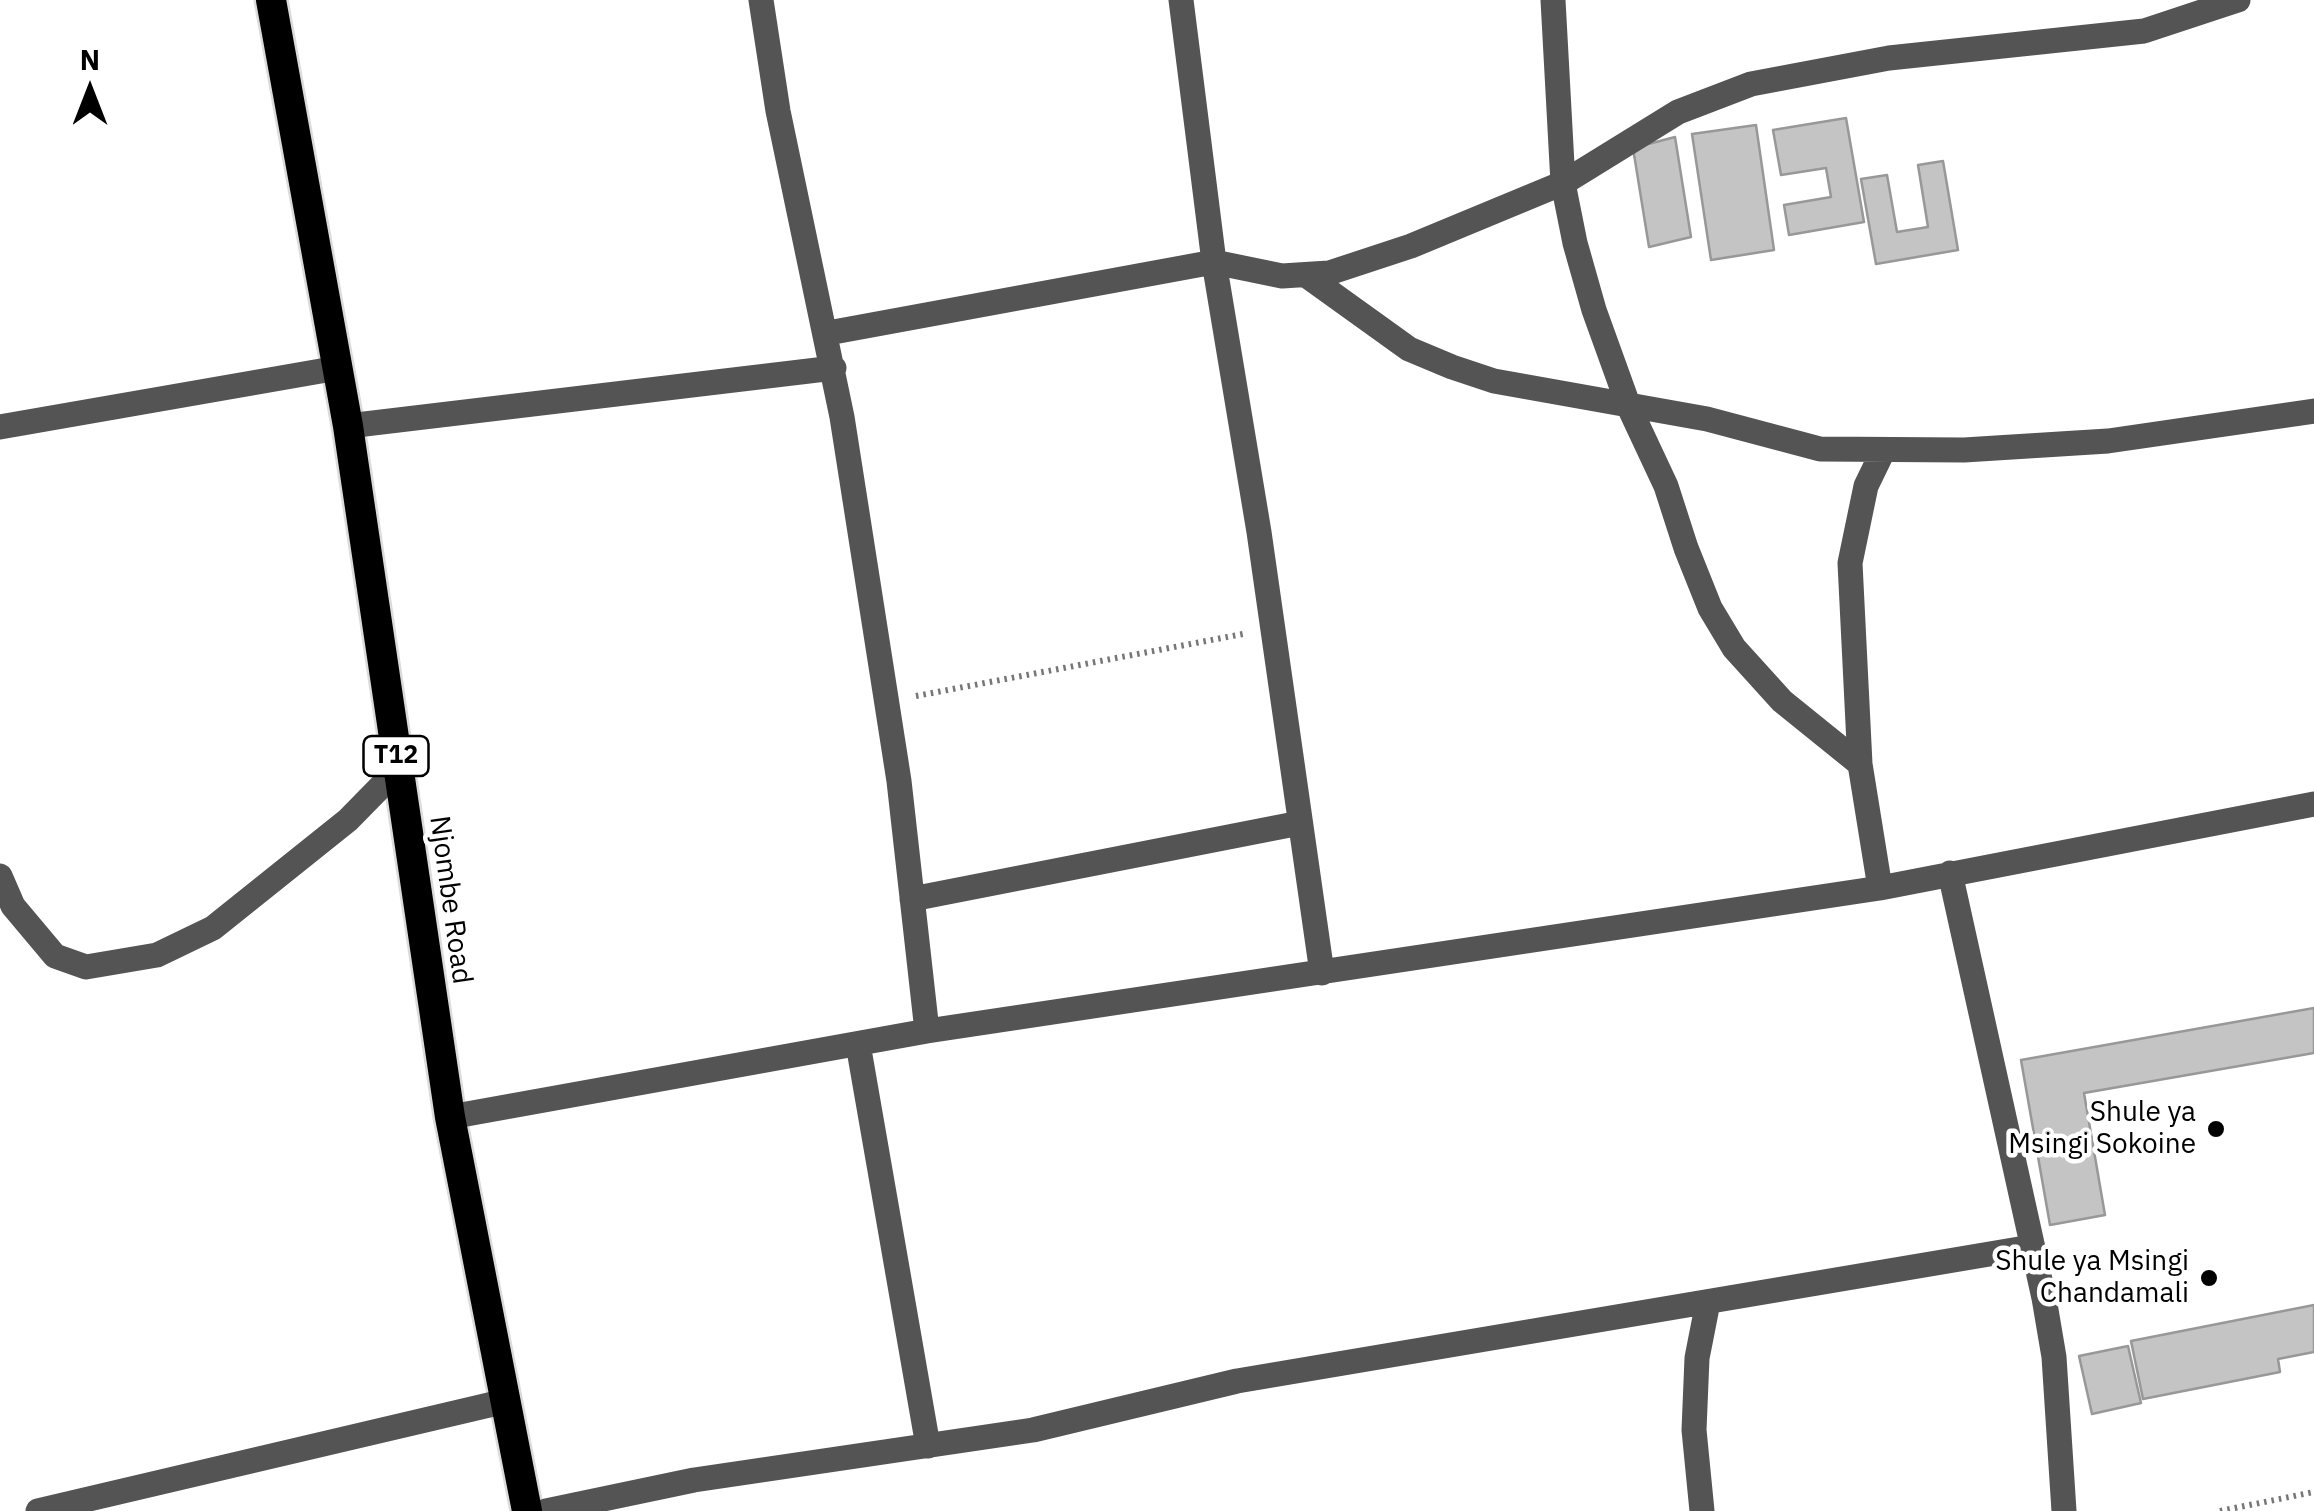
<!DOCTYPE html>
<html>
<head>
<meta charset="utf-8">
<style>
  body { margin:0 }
  #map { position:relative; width:2314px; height:1511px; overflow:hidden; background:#fff; font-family:"IBM Plex Sans",sans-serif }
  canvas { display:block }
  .north { position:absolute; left:40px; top:40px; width:100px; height:100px; -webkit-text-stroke:8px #fff; paint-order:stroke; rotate:0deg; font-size:28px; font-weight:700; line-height:40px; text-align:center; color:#000 }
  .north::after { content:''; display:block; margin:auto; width:35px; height:45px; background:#000; clip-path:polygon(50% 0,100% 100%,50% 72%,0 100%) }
</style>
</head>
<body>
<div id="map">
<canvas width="2314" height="1511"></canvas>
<div class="north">N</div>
</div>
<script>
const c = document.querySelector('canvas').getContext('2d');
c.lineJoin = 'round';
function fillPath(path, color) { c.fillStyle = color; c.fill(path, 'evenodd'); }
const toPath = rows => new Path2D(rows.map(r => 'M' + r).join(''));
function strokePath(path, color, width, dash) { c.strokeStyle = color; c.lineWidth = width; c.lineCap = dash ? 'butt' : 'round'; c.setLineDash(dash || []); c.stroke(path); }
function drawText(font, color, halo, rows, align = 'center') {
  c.font = font + ' "IBM Plex Sans",sans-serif'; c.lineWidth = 9; c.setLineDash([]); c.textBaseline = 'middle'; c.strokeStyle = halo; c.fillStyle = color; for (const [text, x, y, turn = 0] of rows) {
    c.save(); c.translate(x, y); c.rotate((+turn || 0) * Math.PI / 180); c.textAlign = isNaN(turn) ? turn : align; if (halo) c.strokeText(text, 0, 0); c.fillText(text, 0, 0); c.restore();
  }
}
const building = toPath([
  [1846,118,1864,222,1789,235,1784,205,1831,197,1826,168,1781,175,1773,130,1846,118],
  [1756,125,1774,250,1711,260,1692,134,1756,125],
  [1675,137,1691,237,1649,247,1633,148,1675,137],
  [1943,161,1958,250,1876,264,1861,179,1887,175,1897,232,1928,227,1918,165,1943,161],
  [2314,1008,2314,1053,2084,1093,2105,1215,2050,1225,2021,1060,2314,1008],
  [2314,1305,2314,1352,2278,1359,2280,1372,2143,1399,2131,1341,2314,1305],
  [2128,1346,2141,1403,2092,1414,2079,1356,2128,1346]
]);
fillPath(building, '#c4c4c4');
strokePath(building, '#989898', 2.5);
const highway = toPath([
  [271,0,348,426,450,1117,527,1511]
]);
strokePath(highway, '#dbdbdb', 35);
strokePath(toPath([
  [916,696,1243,634],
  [2220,1511,2314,1492]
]), '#767676', 6, [2.5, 5]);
strokePath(toPath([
  [761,0,778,111,842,417,899,781,927,1031],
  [1181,0,1214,262,1259,532,1322,973],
  [1553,0,1563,183,1575,243,1594,310,1629,407,1666,486,1686,548,1710,608,1734,648,1782,701,1860,764],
  [1306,275,1409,349,1452,367,1494,381,1707,419,1820,449,1964,450,2108,441,2314,411],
  [828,333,1214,262,1282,276,1329,273,1411,246,1563,183,1678,112,1751,84,1889,58,2144,31,2238,0],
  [348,426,834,368],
  [0,427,338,368],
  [1950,873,2044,1298,2054,1357,2064,1511],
  [0,876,13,906,55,956,86,967,157,955,213,928,348,820,398,769],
  [1880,888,1860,764,1850,563,1866,486,1883,451],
  [912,899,1300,823],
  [858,1044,928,1446],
  [450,1117,927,1031,1880,888,2314,804],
  [38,1511,506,1401],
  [546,1511,694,1480,1033,1430,1237,1381,2031,1247],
  [1702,1511,1694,1430,1697,1358,1708,1302]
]), '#545454', 25);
strokePath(highway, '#000', 30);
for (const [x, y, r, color] of [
  [2216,1129,10,"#000"],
  [2209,1278,10,"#000"]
]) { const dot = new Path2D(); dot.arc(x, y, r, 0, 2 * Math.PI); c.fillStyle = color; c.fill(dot); strokePath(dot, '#fff', 4); }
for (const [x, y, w] of [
  [396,756,65]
]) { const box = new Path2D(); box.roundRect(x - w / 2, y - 20, w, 40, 8); c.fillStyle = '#fff'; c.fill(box); strokePath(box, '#000', 2.5); }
drawText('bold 25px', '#000', null, [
  ["T12",396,756]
]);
drawText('28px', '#000', '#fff', [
  ["Njombe Road",450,900,82]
]);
drawText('28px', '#000', '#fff', [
  ["Shule ya",2196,1113],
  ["Msingi Sokoine",2196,1145],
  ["Shule ya Msingi",2189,1262],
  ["Chandamali",2189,1294]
], 'right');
</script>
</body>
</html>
